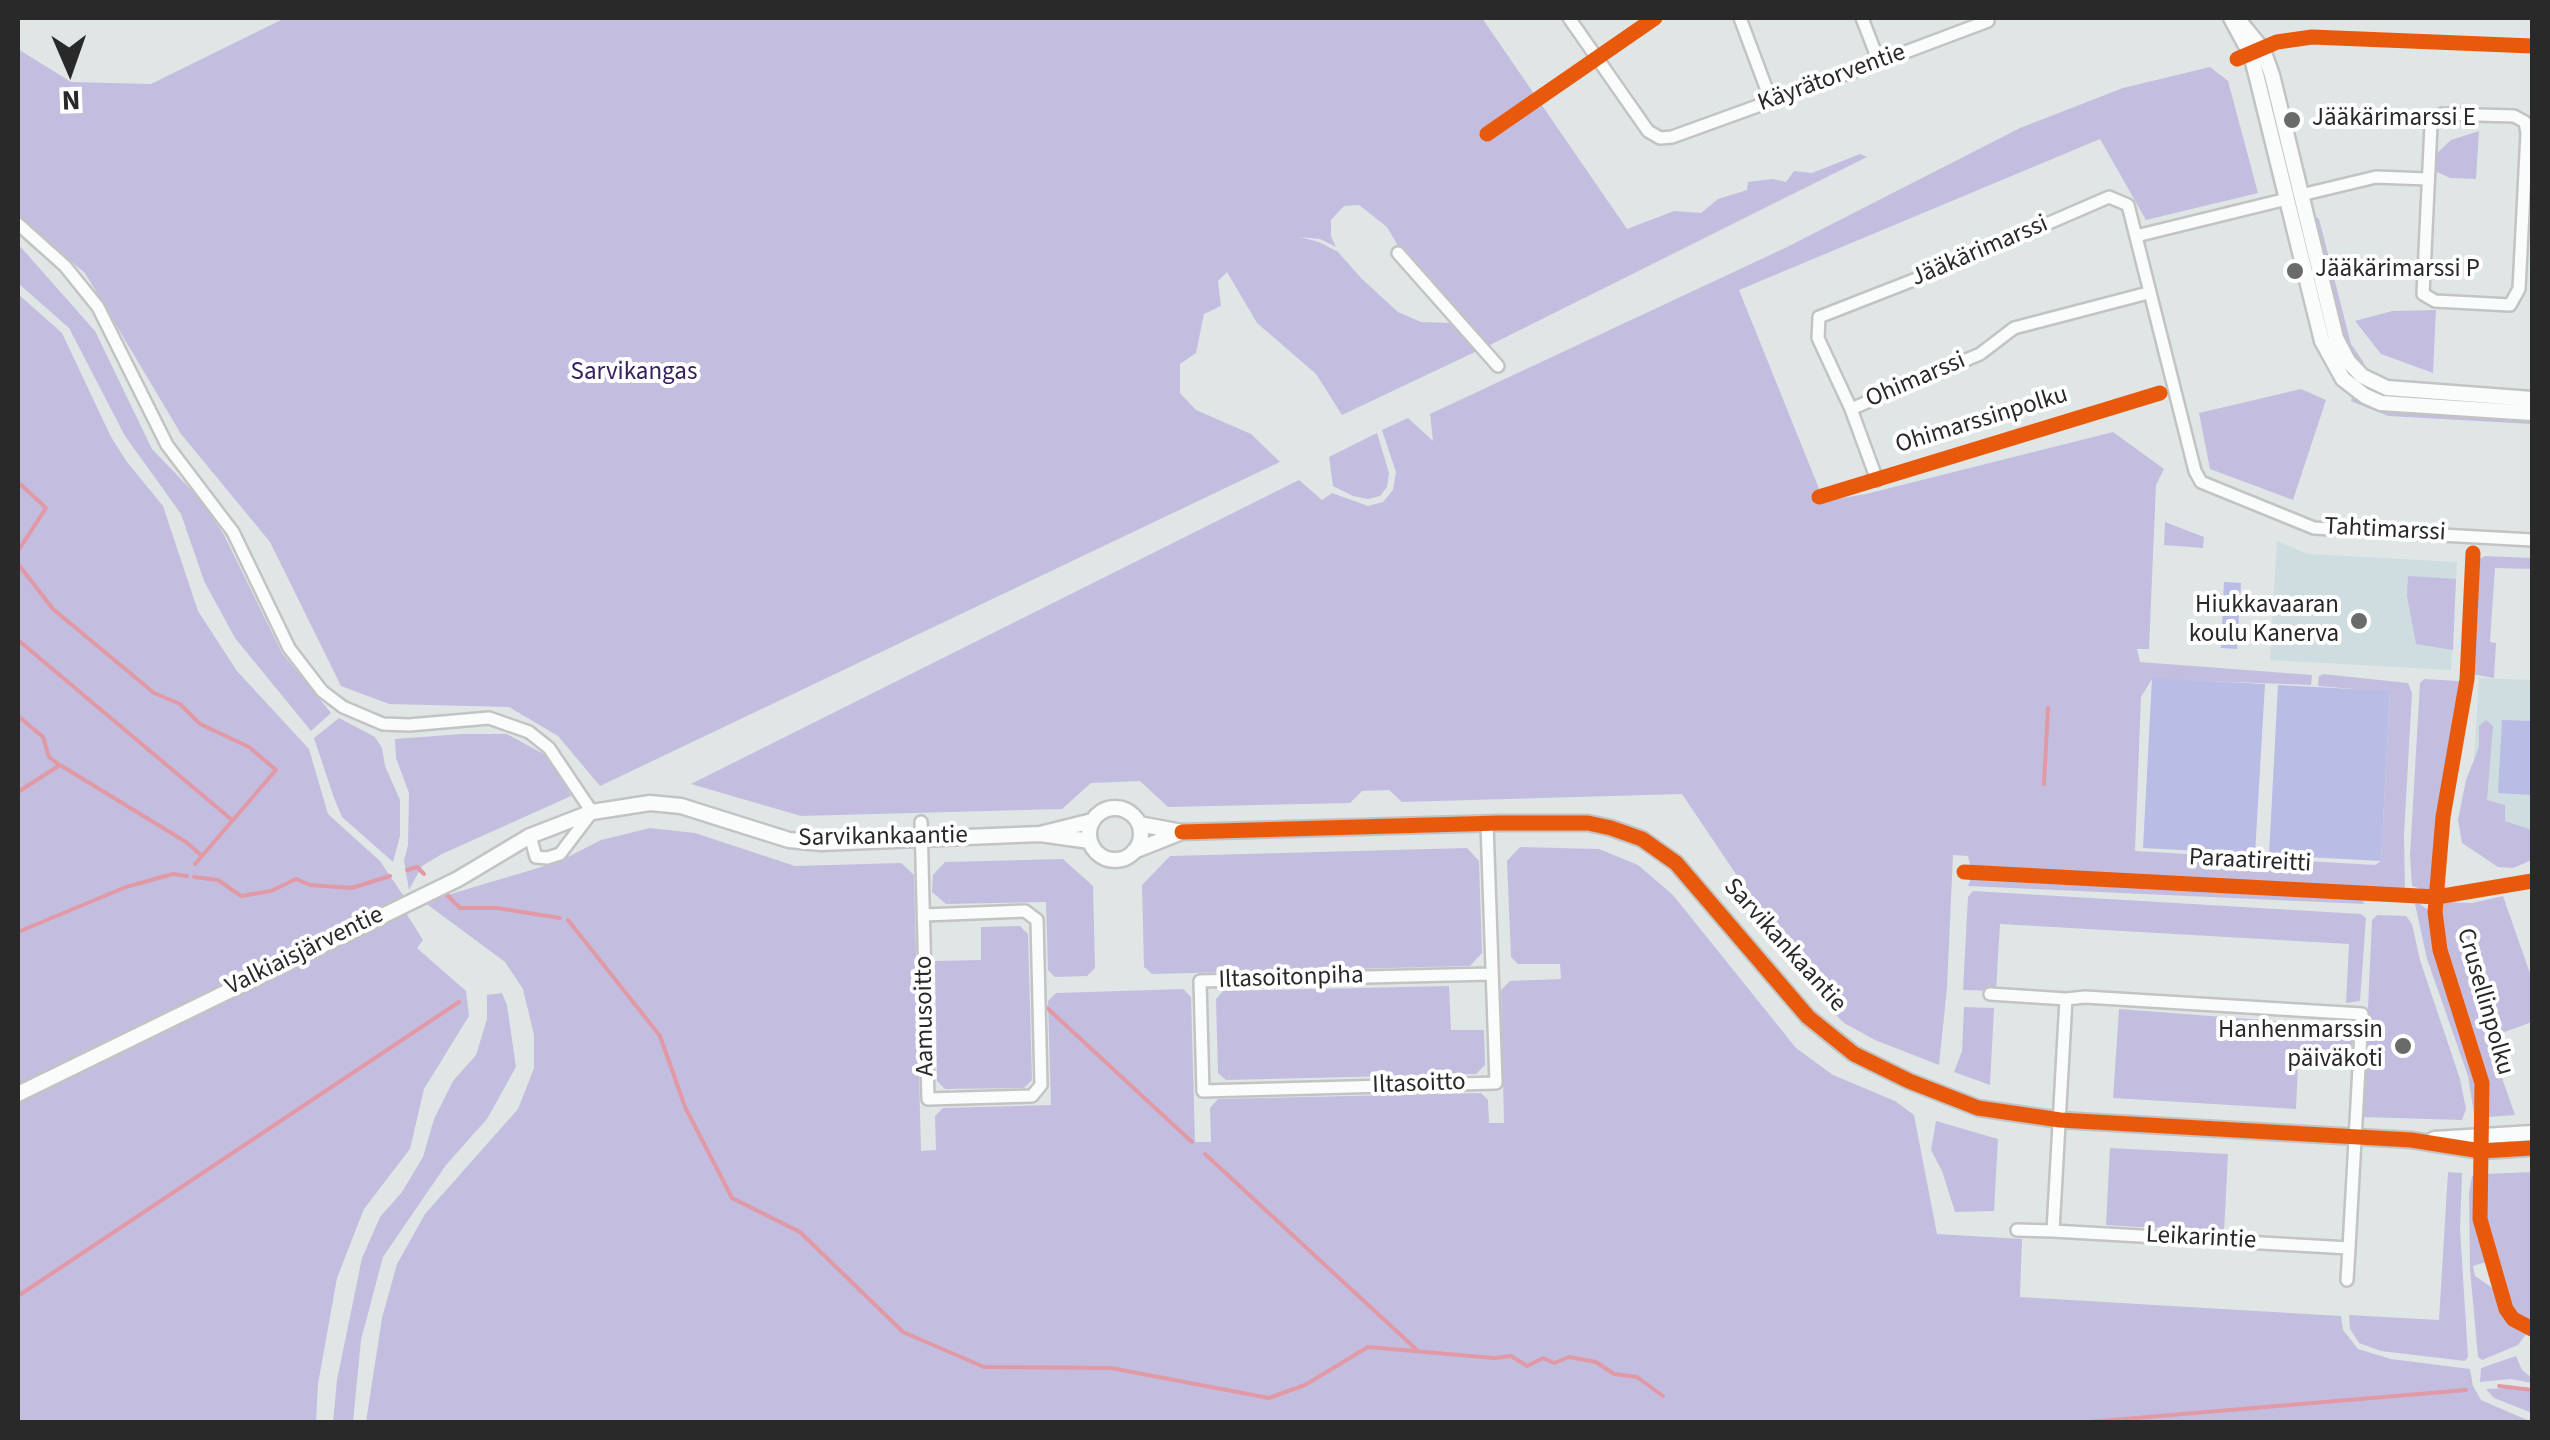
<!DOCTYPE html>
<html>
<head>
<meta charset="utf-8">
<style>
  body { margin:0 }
  #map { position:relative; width:2550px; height:1440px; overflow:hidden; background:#e0e6e6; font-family:"Source Sans 3",sans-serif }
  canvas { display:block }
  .frame { position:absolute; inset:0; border:20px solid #292929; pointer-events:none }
  .north { position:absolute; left:20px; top:20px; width:100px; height:100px; -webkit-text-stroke:8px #fff; paint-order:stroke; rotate:178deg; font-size:28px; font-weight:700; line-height:40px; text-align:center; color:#292929 }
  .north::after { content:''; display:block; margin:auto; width:35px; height:45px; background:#292929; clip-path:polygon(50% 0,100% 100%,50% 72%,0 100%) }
</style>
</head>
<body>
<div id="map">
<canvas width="2550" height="1440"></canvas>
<div class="frame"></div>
<div class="north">N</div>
</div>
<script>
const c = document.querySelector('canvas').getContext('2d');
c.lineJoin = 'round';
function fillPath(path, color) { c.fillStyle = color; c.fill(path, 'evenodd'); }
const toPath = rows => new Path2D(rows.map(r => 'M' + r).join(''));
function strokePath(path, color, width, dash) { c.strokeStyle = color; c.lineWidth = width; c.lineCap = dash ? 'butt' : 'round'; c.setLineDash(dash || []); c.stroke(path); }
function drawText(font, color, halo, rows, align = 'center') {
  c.font = font + ' "Source Sans 3",sans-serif'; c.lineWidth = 8; c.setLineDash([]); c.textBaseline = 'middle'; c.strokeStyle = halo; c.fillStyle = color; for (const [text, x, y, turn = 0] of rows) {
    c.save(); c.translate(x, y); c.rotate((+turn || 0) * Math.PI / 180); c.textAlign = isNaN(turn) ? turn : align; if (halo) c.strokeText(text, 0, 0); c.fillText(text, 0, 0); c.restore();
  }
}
fillPath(toPath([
  [2277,541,2308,554,2457,562,2451,670,2270,660],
  [2479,678,2532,680,2532,831,2470,827]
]), '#cedde0');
fillPath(toPath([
  [285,18,1482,18,1627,229,1674,211,1701,213,1718,199,1747,190,1748,182,1773,179,1786,182,1794,171,1812,173,1860,154,1867,157,1488,346,1398,246,1387,227,1359,205,1344,206,1331,220,1331,236,1336,247,1320,239,1300,237,1319,242,1338,252,1361,278,1398,312,1421,322,1451,323,1477,351,1342,415,1316,374,1257,323,1227,272,1218,281,1221,306,1204,314,1196,353,1180,364,1180,393,1196,410,1251,434,1280,462,600,786,558,736,509,707,389,704,341,686,270,542,181,434,85,273,18,217,18,49,71,82,151,84],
  [2210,67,2228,81,2258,193,2146,220,2100,139,1739,290,1824,501,1866,494,2113,432,2164,469,2156,485,2149,649,2137,649,2140,662,2312,675,2311,685,2152,679,2141,697,2135,851,2375,865,2381,861,2390,692,2318,686,2319,676,2323,674,2408,683,2412,693,2404,835,2405,889,2402,892,1971,869,1968,856,1953,855,1947,988,1939,1065,1875,1040,1844,1023,1820,999,1682,794,1402,802,1389,790,1362,791,1350,803,1168,807,1140,781,1091,783,1062,809,801,816,691,784,1299,480,1322,500,1332,493,1368,506,1383,502,1393,490,1396,472,1382,430,1408,418,1433,441,1430,414,1785,248,2020,128,2123,88],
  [2479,131,2476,179,2450,178,2435,171,2437,153,2451,140],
  [2315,216,2319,219,2351,344,2364,363,2361,370,2345,350,2311,217],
  [18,244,95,331,152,449,202,501,224,535,282,653,331,713,311,731,235,638,204,581,181,514,125,436,69,328,18,283],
  [18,294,62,333,111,437,127,462,163,506,198,611,237,671,309,749,328,814,380,861,403,895,406,913,423,940,417,948,466,991,469,1016,424,1089,410,1149,364,1209,337,1278,318,1384,316,1422,18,1422],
  [2436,310,2433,373,2381,354,2355,321,2392,311],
  [2301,389,2326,400,2293,500,2210,469,2199,413],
  [2353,393,2532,419,2532,424,2388,416,2351,401],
  [1377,433,1389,473,1387,487,1380,496,1368,499,1353,496,1333,486,1329,457],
  [2165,522,2204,537,2203,548,2164,545],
  [2485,556,2532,558,2532,569,2495,568,2490,642,2496,643,2494,678,2471,674,2476,568,2478,560],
  [2408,576,2456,579,2453,650,2416,644,2407,596],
  [2424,679,2458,681,2463,687,2440,816,2434,886,2427,891,2412,886,2410,855,2420,683],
  [339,718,375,737,382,748,385,766,400,800,400,836,393,862,342,817,334,798,314,738],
  [2486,720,2493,726,2487,800,2505,805,2505,821,2532,830,2532,860,2513,868,2498,867,2462,843,2458,820,2466,780,2479,747,2479,726],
  [462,734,507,734,549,757,571,796,442,854,422,866,409,890,404,861,408,845,409,793,396,758,395,739],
  [650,828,695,833,795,866,901,863,914,875,921,1151,936,1150,935,1116,943,1108,1051,1105,1048,1001,1056,993,1183,989,1191,997,1195,1142,1211,1142,1210,1108,1218,1099,1481,1093,1488,1100,1489,1123,1504,1123,1501,990,1510,981,1561,979,1560,964,1518,964,1511,957,1507,861,1520,847,1599,849,1638,865,1673,895,1796,1048,1833,1075,1895,1101,1914,1115,1937,1234,2022,1239,2020,1297,2341,1316,2343,1330,2358,1349,2391,1359,2470,1369,2473,1386,2481,1400,2532,1422,366,1422,382,1318,397,1264,425,1214,518,1109,534,1068,534,1035,523,989,505,962,424,902,558,862,601,840],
  [1467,848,1479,861,1482,953,1470,966,1152,974,1144,967,1142,885,1170,856],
  [1063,859,1093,886,1095,968,1087,976,1055,977,1048,970,1046,902,946,904,932,892,933,875,945,862],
  [1972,875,2362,896,2364,904,1968,886],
  [1973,891,2361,914,2366,918,2360,1001,2346,1003,2349,944,2000,924,1996,991,1963,990,1968,897],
  [2503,896,2532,979,2532,1022,2488,1038,2515,1115,2489,1117,2486,1084,2443,950,2439,913,2441,902,2472,903],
  [2418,903,2427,909,2430,915,2445,985,2479,1083,2480,1119,2475,1120,2468,1076,2427,959,2415,904],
  [2377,915,2406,916,2412,924,2420,960,2460,1079,2466,1109,2462,1120,2363,1117,2372,920],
  [1020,926,1028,934,1032,1080,1024,1088,945,1089,937,1081,935,961,981,960,981,927],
  [1449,986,1451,1030,1484,1030,1485,1065,1476,1074,1226,1080,1218,1073,1216,999,1223,991],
  [502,993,507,1005,516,1067,487,1119,446,1165,383,1257,361,1340,353,1422,333,1422,337,1380,362,1258,380,1217,402,1192,423,1157,434,1119,453,1081,476,1055,487,1019,487,995],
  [1964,1007,1994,1008,1990,1085,1954,1072,1962,1051],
  [2119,1009,2354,1027,2350,1067,2298,1064,2296,1109,2113,1098],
  [1936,1121,1998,1139,1994,1211,1955,1212,1942,1171,1931,1150],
  [2110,1148,2228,1154,2224,1232,2106,1225],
  [2448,1172,2462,1173,2460,1229,2468,1357,2465,1361,2381,1351,2359,1343,2350,1329,2349,1315,2439,1320],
  [2532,1172,2532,1324,2517,1315,2509,1305,2496,1269,2485,1218,2483,1174],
  [2472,1176,2475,1176,2476,1227,2486,1262,2473,1266,2475,1276,2494,1289,2502,1310,2511,1323,2527,1333,2518,1345,2482,1360,2478,1357,2470,1269,2469,1193],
  [2516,1356,2522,1370,2532,1378,2532,1383,2511,1379,2480,1382,2481,1368],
  [2509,1388,2532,1392,2532,1413,2494,1398,2486,1389]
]), '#c3bee0');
fillPath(toPath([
  [2224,582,2241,583,2237,649,2221,648],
  [2152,678,2265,684,2255,854,2143,848],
  [2278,685,2390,691,2381,861,2269,855],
  [2502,720,2532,721,2532,795,2498,793]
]), '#b9bce4');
strokePath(toPath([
  [18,482,46,508,18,551],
  [18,564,53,609,154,693,180,704,200,724,249,747,276,770,202,856],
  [18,640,232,820],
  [18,716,43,737,49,757,58,764],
  [2044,784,2048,708],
  [18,792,60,765,186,842,202,856,195,864],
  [407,870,417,867,424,874],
  [194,877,218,880,241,896,271,891,296,879,310,885,352,888,390,876],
  [445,893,460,908,497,908,560,918],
  [568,920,660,1036,684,1104],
  [18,932,126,887,173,874,187,876],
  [1046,1007,1192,1142],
  [685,1107,732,1198,800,1232,903,1332,984,1367,1111,1368,1269,1398,1305,1385,1368,1347,1494,1358,1511,1356,1527,1366,1543,1358,1554,1363,1569,1357,1596,1362,1614,1374,1637,1377,1663,1396],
  [1205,1154,1418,1351],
  [18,1296,459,1002],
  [2499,1386,2532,1390],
  [2089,1422,2466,1390]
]), '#e199a5', 4);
const minor = toPath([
  [1569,18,1648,131,1660,138,1672,137,1879,62,1988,21,1987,18],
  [1740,18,1771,101],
  [1862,18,1879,62],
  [2442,114,2514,116,2525,122,2527,133,2519,289,2510,305,2435,301,2423,294,2431,125,2434,118,2442,114],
  [2301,195,2376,177,2427,179],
  [18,224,65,266,98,307,167,445,233,532,289,648,322,691,343,707,383,724,409,725,489,718,529,732,549,748,592,812,560,854,547,858,536,857,530,836],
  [2136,236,2287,199],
  [1398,253,1498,366],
  [1851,409,1980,354,2014,328,2148,293],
  [1877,480,1851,409,1818,338,1819,317,1952,265,2109,197,2128,205,2195,471,2201,482,2314,528,2532,540],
  [921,822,928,1099,1032,1096,1041,1085,1037,920,1025,911,924,915],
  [1487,824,1496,1083,1203,1091,1200,981,1491,974],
  [1990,994,2066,999],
  [2085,997,2362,1014,2349,1248,2053,1231,2066,999,2085,997],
  [2017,1230,2053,1231],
  [2347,1280,2349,1248]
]);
const tertiary = toPath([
  [2231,18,2251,55,2257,78,2322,341,2343,379,2365,396,2381,403,2532,413],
  [2240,22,2263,50,2272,75,2336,338,2348,361,2362,376,2387,388,2532,399],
  '1089 834a26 26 0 1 1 52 0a26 26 0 1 1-52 0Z',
  [1182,832,1499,823,1588,823,1611,828,1642,839,1676,863,1808,1017,1854,1054,1909,1081,1978,1108,2060,1120,2411,1140,2481,1151,2532,1148],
  [1090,841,1040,834,1092,821],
  [1134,851,1182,832,1139,824],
  [18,1094,458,879,530,836,592,812,650,803,681,806,789,840,821,843,1040,834],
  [2434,1139,2532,1133]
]);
strokePath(minor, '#c2c3c2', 16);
strokePath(tertiary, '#c2c3c2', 19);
strokePath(minor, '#fafbfb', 11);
strokePath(tertiary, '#fafbfb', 14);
strokePath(toPath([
  [2237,59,2277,42,2312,37,2532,46],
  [1487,134,1655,18],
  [1819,497,2160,393],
  [2473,553,2467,679,2443,817,2435,912,2440,950,2482,1083,2480,1219,2506,1309,2513,1319,2532,1329],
  [1182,832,1499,823,1588,823,1611,828,1642,839,1676,863,1808,1017,1854,1054,1909,1081,1978,1108,2060,1120,2411,1140,2481,1151,2532,1148],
  [1964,872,2437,897,2532,881]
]), '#e8590c', 15);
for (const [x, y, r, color] of [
  [2292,120,10,"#696b6b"],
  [2295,271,10,"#696b6b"],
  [2359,621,10,"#696b6b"],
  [2403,1046,10,"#696b6b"]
]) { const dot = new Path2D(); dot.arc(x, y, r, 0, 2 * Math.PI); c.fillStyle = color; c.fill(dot); strokePath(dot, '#fff', 4); }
drawText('25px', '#292929', '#fff', [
  ["Käyrätorventie",1832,79,-20],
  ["Jääkärimarssi",1980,252,-23],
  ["Ohimarssi",1916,381,-23],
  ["Ohimarssinpolku",1982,421,-17],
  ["Tahtimarssi",2385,531,3],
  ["Sarvikankaantie",883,838,-1],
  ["Paraatireitti",2250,862,3],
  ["Sarvikankaantie",1784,946,48],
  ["Valkiaisjärventie",305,952,-26],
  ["Iltasoitonpiha",1291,979,-2],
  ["Crusellinpolku",2484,1002,74],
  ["Aamusoitto",926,1016,-91],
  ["Iltasoitto",1419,1085,-2],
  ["Leikarintie",2201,1239,3]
]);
drawText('25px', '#292929', '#fff', [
  ["Jääkärimarssi E",2312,120],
  ["Jääkärimarssi P",2315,271],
  ["Hiukkavaaran",2339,607,"right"],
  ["koulu Kanerva",2339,636,"right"],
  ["Hanhenmarssin",2383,1032,"right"],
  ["päiväkoti",2383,1061,"right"]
], 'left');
drawText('25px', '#37205e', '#fff', [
  ["Sarvikangas",634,374]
]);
</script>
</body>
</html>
